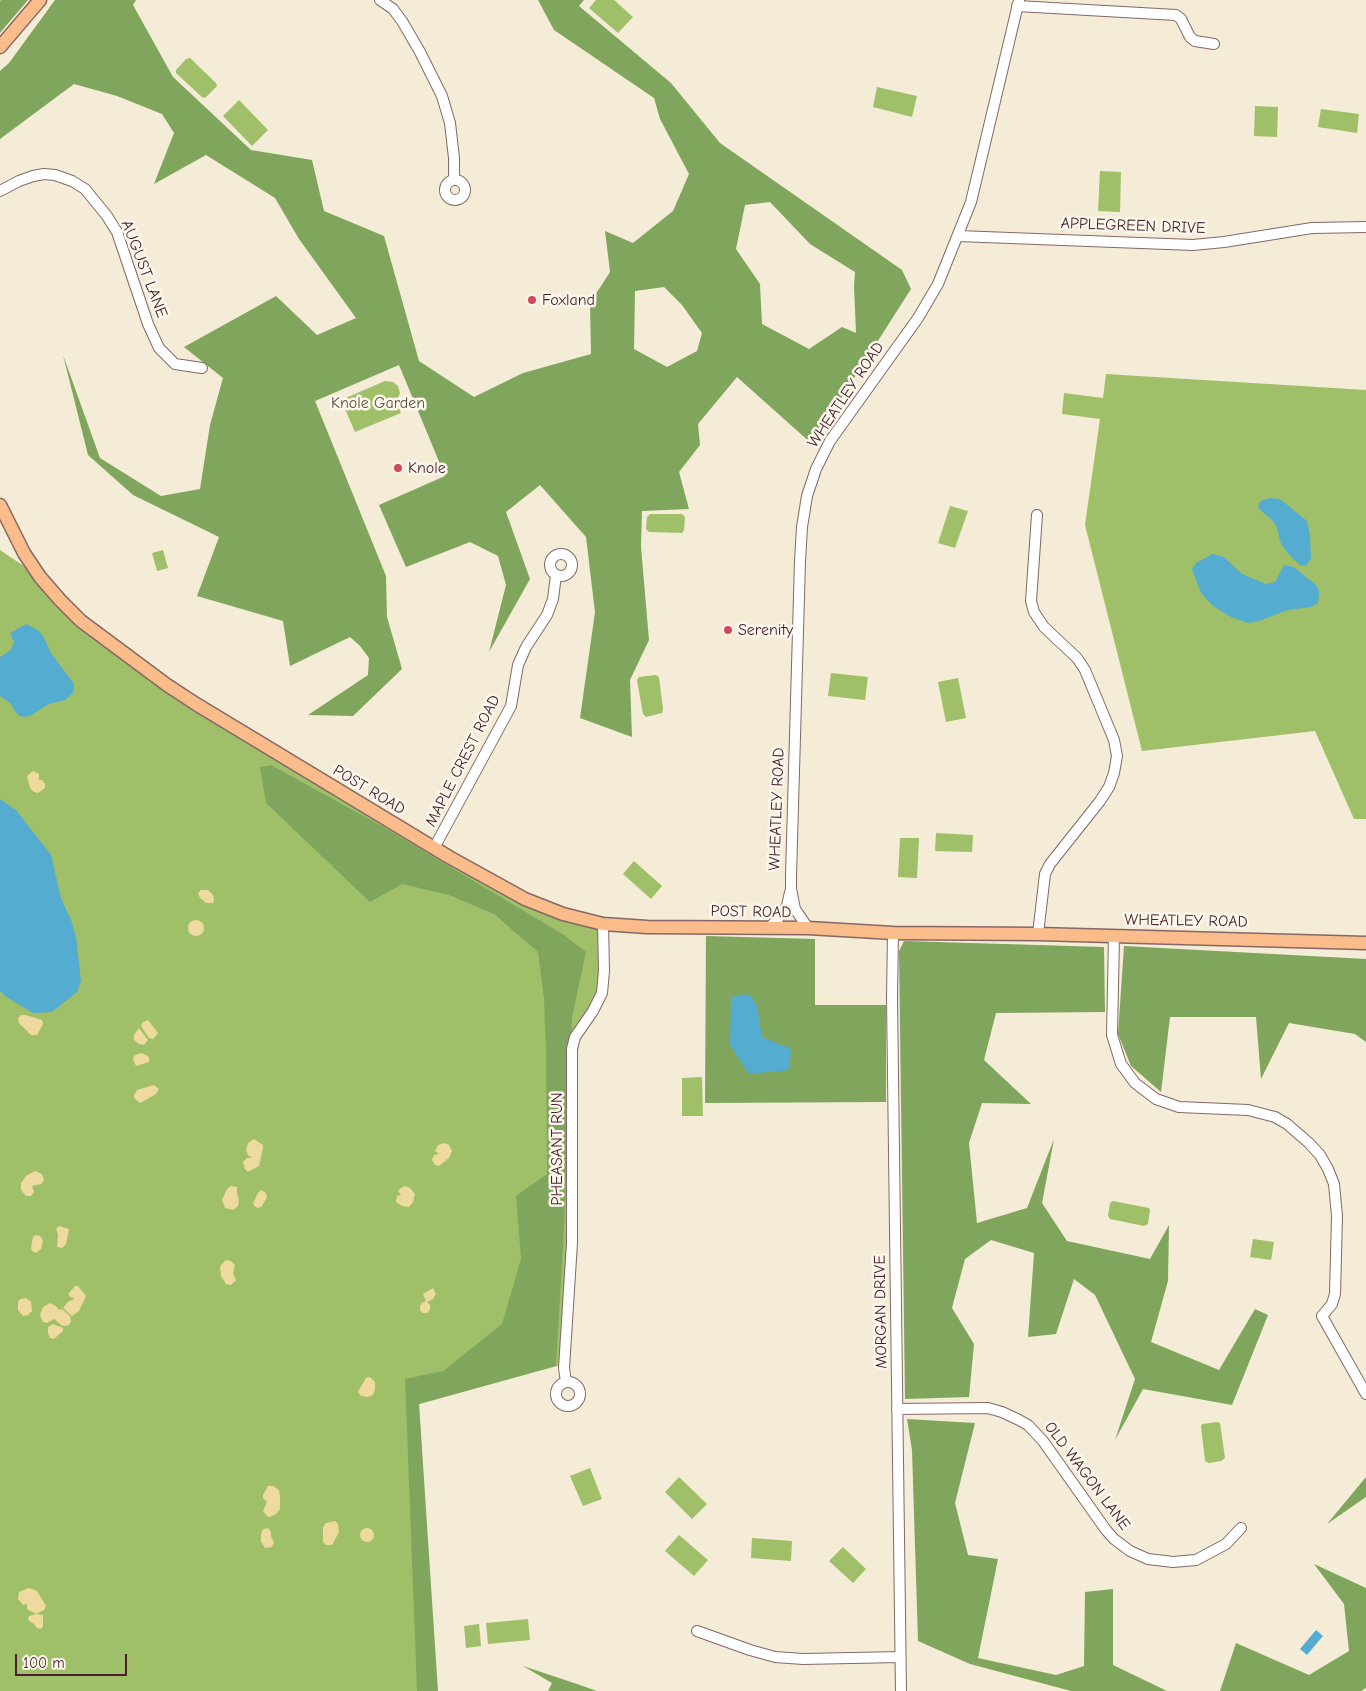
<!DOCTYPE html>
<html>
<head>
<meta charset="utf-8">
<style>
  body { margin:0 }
  #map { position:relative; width:1366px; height:1691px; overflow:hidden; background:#f4ecd6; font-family:"Comic Neue",sans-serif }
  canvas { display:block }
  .scale { position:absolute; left:15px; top:1654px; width:112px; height:22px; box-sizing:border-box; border:2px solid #4a1f2b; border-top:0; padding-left:6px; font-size:15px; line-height:18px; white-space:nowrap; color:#4a1f2b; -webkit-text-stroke:4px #fbf7ec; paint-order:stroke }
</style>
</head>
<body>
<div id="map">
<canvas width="1366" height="1691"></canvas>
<div class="scale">100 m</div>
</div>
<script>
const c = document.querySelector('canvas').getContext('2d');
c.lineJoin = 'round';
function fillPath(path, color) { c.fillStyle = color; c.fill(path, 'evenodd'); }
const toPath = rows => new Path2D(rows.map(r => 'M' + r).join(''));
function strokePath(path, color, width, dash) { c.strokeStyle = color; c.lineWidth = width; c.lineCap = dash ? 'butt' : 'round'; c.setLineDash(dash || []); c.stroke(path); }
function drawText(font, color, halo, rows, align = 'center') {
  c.font = font + ' "Comic Neue",sans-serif'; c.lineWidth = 5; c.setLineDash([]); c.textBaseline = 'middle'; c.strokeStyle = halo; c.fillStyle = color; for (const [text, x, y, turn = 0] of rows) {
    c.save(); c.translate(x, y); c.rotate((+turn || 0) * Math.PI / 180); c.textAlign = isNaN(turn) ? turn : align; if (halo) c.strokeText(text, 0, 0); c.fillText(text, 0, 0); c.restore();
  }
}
fillPath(toPath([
  [596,0,614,0,633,17,618,33,589,8],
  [190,58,216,83,217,86,206,97,203,98,176,73,176,70,186,59],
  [877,87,917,96,912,117,873,107],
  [239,100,268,130,252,146,223,116],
  [1255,106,1278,107,1277,137,1254,136],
  [1321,109,1359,114,1357,133,1318,127],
  [1100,171,1121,172,1120,212,1098,211],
  [1106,374,1366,390,1366,819,1354,819,1315,731,1142,751,1085,525,1100,419,1062,414,1064,393,1103,398],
  [385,381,393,382,398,386,400,393,396,402,401,413,355,432,341,400],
  [950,506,968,511,955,548,938,543],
  [650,514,682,514,685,517,684,530,682,533,649,532,646,529,647,517],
  [0,550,40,577,60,600,167,685,525,899,603,924,602,993,575,1037,564,1364,419,1404,436,1691,0,1691],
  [163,550,168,568,157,571,152,553],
  [831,673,868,677,865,700,828,696],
  [656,675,659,677,663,709,662,713,646,717,643,714,637,680,639,677],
  [958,678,966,718,946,722,938,682],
  [936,833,973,835,972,852,935,851],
  [900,838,919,838,917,878,898,877],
  [634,861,662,886,651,899,623,874],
  [702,1077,703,1116,682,1116,682,1078],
  [1113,1201,1149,1208,1150,1210,1148,1224,1144,1226,1110,1219,1108,1216,1110,1203],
  [1253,1239,1274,1242,1271,1260,1250,1257],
  [1217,1422,1220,1423,1225,1458,1221,1461,1209,1463,1205,1461,1201,1426,1202,1424],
  [590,1468,602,1499,583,1506,570,1476],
  [679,1477,707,1504,692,1519,665,1492],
  [679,1535,708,1560,694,1576,665,1551],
  [752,1538,792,1541,791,1561,751,1558],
  [843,1547,866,1569,853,1583,829,1561],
  [528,1619,530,1640,488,1644,486,1623],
  [479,1624,481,1646,466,1648,464,1626]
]), '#9fc068');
fillPath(toPath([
  [1,0,28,0,0,33,0,1],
  [55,0,136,0,133,5,173,77,251,150,312,160,324,211,384,236,419,361,474,397,523,373,591,354,590,303,610,272,605,231,633,243,673,211,689,174,660,119,654,98,554,30,538,0,584,0,579,6,671,83,720,143,902,270,911,289,812,444,737,377,698,424,700,445,679,472,689,509,642,511,641,547,649,640,630,680,632,737,580,718,595,612,586,537,540,485,506,512,530,579,489,652,506,585,498,556,470,542,406,567,379,505,445,476,399,365,315,401,386,576,387,617,402,669,353,716,308,715,368,675,369,658,360,646,350,637,290,666,283,621,197,596,219,537,133,495,88,455,63,355,100,458,161,496,200,489,210,425,223,378,184,347,276,296,317,335,356,318,299,239,275,198,206,155,154,184,174,133,162,114,117,96,74,84,0,139,0,71,9,63],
  [770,202,810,244,855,272,854,286,856,333,842,327,809,349,762,324,760,284,736,249,745,205],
  [664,287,682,305,702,333,697,351,667,367,634,349,635,291],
  [271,765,380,825,564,935,586,952,572,1017,564,1230,556,1366,419,1404,438,1691,417,1691,405,1379,443,1371,502,1324,521,1259,516,1196,547,1174,546,1051,544,999,538,952,494,914,449,895,402,884,370,902,266,803,260,767],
  [706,936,815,939,815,1005,886,1005,886,1102,705,1103],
  [904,941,1104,947,1105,1012,996,1013,984,1060,1031,1104,982,1103,969,1143,977,1223,1027,1208,1054,1139,1042,1203,1067,1241,1150,1259,1169,1225,1168,1281,1151,1342,1219,1370,1255,1309,1268,1315,1232,1405,1143,1389,1115,1440,1135,1379,1095,1295,1074,1279,1056,1334,1028,1337,1034,1253,991,1240,965,1259,952,1308,974,1344,969,1397,905,1399,899,951],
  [1124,946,1366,959,1366,1042,1355,1034,1289,1023,1261,1079,1256,1017,1170,1017,1161,1092,1131,1066,1118,1034],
  [907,1419,975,1423,955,1503,968,1555,998,1559,978,1658,1056,1675,1084,1666,1085,1592,1113,1589,1113,1665,1167,1691,1071,1691,970,1664,918,1641,912,1450],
  [1366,1477,1366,1497,1327,1524],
  [1314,1564,1366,1588,1366,1688,1361,1691,1220,1691,1236,1643,1309,1675,1349,1651,1344,1604],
  [523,1666,577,1684,597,1691,548,1691,552,1683]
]), '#7fa65c');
fillPath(toPath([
  [33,771,39,774,39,780,42,780,45,784,45,788,38,793,34,792,30,788,27,776],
  [201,890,208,890,213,895,214,899,213,903,206,903,200,898,198,893],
  '188 928a8 8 0 1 1 16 0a8 8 0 1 1-16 0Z',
  [21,1015,26,1015,42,1020,43,1024,37,1035,31,1035,19,1023,18,1018],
  [148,1020,158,1033,153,1039,149,1038,141,1026,143,1022],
  [139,1028,148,1040,144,1045,139,1044,134,1040,134,1035],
  [138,1054,142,1053,149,1057,149,1062,136,1066,133,1059,134,1056],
  [154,1085,159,1089,156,1094,140,1103,134,1098,134,1095,137,1090],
  [254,1139,263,1145,263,1148,259,1166,248,1172,245,1169,243,1162,247,1158,252,1158,248,1155,246,1150,248,1143],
  [444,1143,449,1145,452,1151,449,1158,439,1166,435,1165,432,1160,434,1155,439,1154,435,1151,438,1145],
  [35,1171,42,1174,44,1180,41,1184,32,1186,34,1192,31,1196,26,1196,21,1190,21,1183,26,1176],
  [231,1186,237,1187,237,1194,239,1199,238,1206,233,1210,225,1208,222,1200,227,1189],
  [405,1186,410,1188,415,1194,413,1202,409,1207,402,1206,396,1202,397,1196,401,1195,398,1191,401,1188],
  [261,1190,265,1192,267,1197,262,1206,258,1208,254,1206,253,1203,258,1193],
  [59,1226,69,1229,66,1244,62,1248,57,1247,58,1234,56,1229],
  [36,1235,40,1236,43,1240,41,1249,36,1253,32,1251,31,1248,33,1237],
  [226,1260,231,1261,235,1265,233,1273,236,1280,231,1285,226,1284,221,1276,220,1266],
  [75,1286,78,1286,86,1296,79,1311,72,1316,63,1308,68,1302,74,1299,74,1298,70,1297,68,1294],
  [433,1288,436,1294,433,1299,427,1302,430,1305,430,1310,427,1313,423,1313,420,1310,420,1306,422,1303,426,1301,423,1294],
  [26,1298,31,1302,32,1311,28,1315,23,1316,18,1310,18,1302,20,1299],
  [50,1303,56,1306,59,1310,62,1309,70,1316,71,1321,69,1325,65,1326,61,1325,54,1319,47,1323,43,1322,40,1315,41,1312,43,1307],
  [53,1324,63,1328,63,1331,54,1339,50,1338,48,1333,48,1327],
  [370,1377,375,1382,375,1389,373,1395,368,1397,361,1396,358,1392,359,1390,366,1378],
  [268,1486,273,1486,279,1490,280,1497,280,1509,276,1514,270,1517,267,1516,263,1511,267,1502,263,1498,263,1495],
  [335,1521,338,1524,339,1532,332,1545,326,1545,323,1542,323,1527,326,1523],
  '360 1535a7 7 0 1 1 14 0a7 7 0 1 1-14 0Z',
  [268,1528,271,1532,271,1536,274,1543,272,1547,265,1548,261,1542,261,1534,263,1529],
  [29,1588,37,1591,46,1606,44,1610,36,1614,43,1615,43,1626,41,1629,37,1628,34,1624,28,1620,29,1616,36,1614,27,1609,27,1604,23,1605,18,1599,19,1592]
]), '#eeda9e');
fillPath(toPath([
  [1270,498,1280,499,1307,521,1310,536,1311,558,1306,566,1300,565,1291,557,1281,544,1276,525,1271,519,1258,508,1260,501],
  [1212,554,1224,557,1242,574,1266,584,1275,582,1284,565,1294,567,1317,586,1319,592,1318,603,1311,607,1288,610,1259,621,1248,623,1231,617,1213,606,1201,593,1196,580,1192,569,1196,563],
  [26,624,38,630,43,636,51,653,74,684,74,689,73,693,65,700,49,704,30,716,23,717,18,715,10,703,0,696,0,657,11,650,14,642,10,633],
  [0,799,16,810,51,855,61,898,71,920,76,937,81,981,77,992,52,1012,33,1013,8,998,0,991],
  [746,994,752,997,757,1007,762,1037,791,1049,789,1070,749,1074,730,1045,731,997],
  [1316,1630,1323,1636,1307,1655,1300,1649]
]), '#54add1');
const minor = toPath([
  [380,0,393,9,402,21,420,52,442,96,450,123,454,158,454,180],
  [1017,6,1176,15,1181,19,1190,37,1195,41,1214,44],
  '445 190a10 10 0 1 1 20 0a10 10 0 1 1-20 0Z',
  [0,191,19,181,33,176,44,174,55,175,72,181,85,189,107,216,117,232,148,324,159,348,175,364,202,368],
  [958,236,1193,245,1224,242,1312,228,1366,227],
  [1037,515,1031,601,1034,612,1044,627,1077,658,1085,670,1114,740,1117,756,1114,773,1109,787,1100,801,1050,864,1045,874,1038,934],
  '550 565a11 11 0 1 1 22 0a11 11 0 1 1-22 0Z',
  [434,848,511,706,518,665,526,647,547,615,553,599,556,575],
  [769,928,778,919,787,906,790,892],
  [808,928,795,909,791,889,791,876,800,561,802,527,807,496,816,469,830,441,918,318,938,284,971,202,1019,0],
  [893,933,892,998,901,1691],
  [1114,936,1112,1035,1121,1064,1135,1083,1156,1099,1179,1107,1248,1110,1275,1117,1287,1124,1309,1143,1320,1155,1328,1169,1334,1184,1337,1216,1335,1294,1332,1304,1322,1316,1366,1394],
  [566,1382,564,1368,572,1243,572,1049,575,1037,593,1011,602,993,604,971,603,924],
  '556 1394a12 12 0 1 1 24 0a12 12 0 1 1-24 0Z',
  [897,1409,988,1408,1002,1412,1019,1420,1028,1425,1043,1441,1106,1530,1114,1539,1130,1551,1148,1559,1173,1562,1196,1560,1226,1544,1241,1528],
  [697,1631,750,1650,775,1657,803,1659,900,1657]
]);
const major = toPath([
  [0,47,40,0],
  [0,505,24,553,40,577,60,600,81,621,167,685,196,704,449,857,525,899,563,914,603,924,647,927,808,928,893,933,1038,934,1366,943]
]);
strokePath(minor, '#866767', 12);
strokePath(major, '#866767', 15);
strokePath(minor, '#fff', 10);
strokePath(major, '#f9bc8a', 12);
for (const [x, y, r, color] of [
  [532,300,5,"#d1495b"],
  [398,468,5,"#d1495b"],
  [728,630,5,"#d1495b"]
]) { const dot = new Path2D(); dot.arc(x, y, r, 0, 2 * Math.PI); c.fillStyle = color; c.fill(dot); strokePath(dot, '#fbf7ec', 2); }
drawText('16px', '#4a1f2b', '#fbf7ec', [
  ["APPLEGREEN DRIVE",1133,226,2],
  ["AUGUST LANE",144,269,69],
  ["WHEATLEY ROAD",846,395,-56],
  ["MAPLE CREST ROAD",463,761,-63],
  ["POST ROAD",369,790,31],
  ["WHEATLEY ROAD",777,809,-88],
  ["POST ROAD",751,912,1],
  ["WHEATLEY ROAD",1186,921,1],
  ["PHEASANT RUN",557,1149,-90],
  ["MORGAN DRIVE",881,1312,-91],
  ["OLD WAGON LANE",1087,1476,53]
]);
drawText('16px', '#4a1f2b', '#fbf7ec', [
  ["Foxland",542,300],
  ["Knole",408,468],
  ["Serenity",738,630]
], 'left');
drawText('16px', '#644f3d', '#fbf7ec', [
  ["Knole Garden",378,403]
]);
</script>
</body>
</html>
